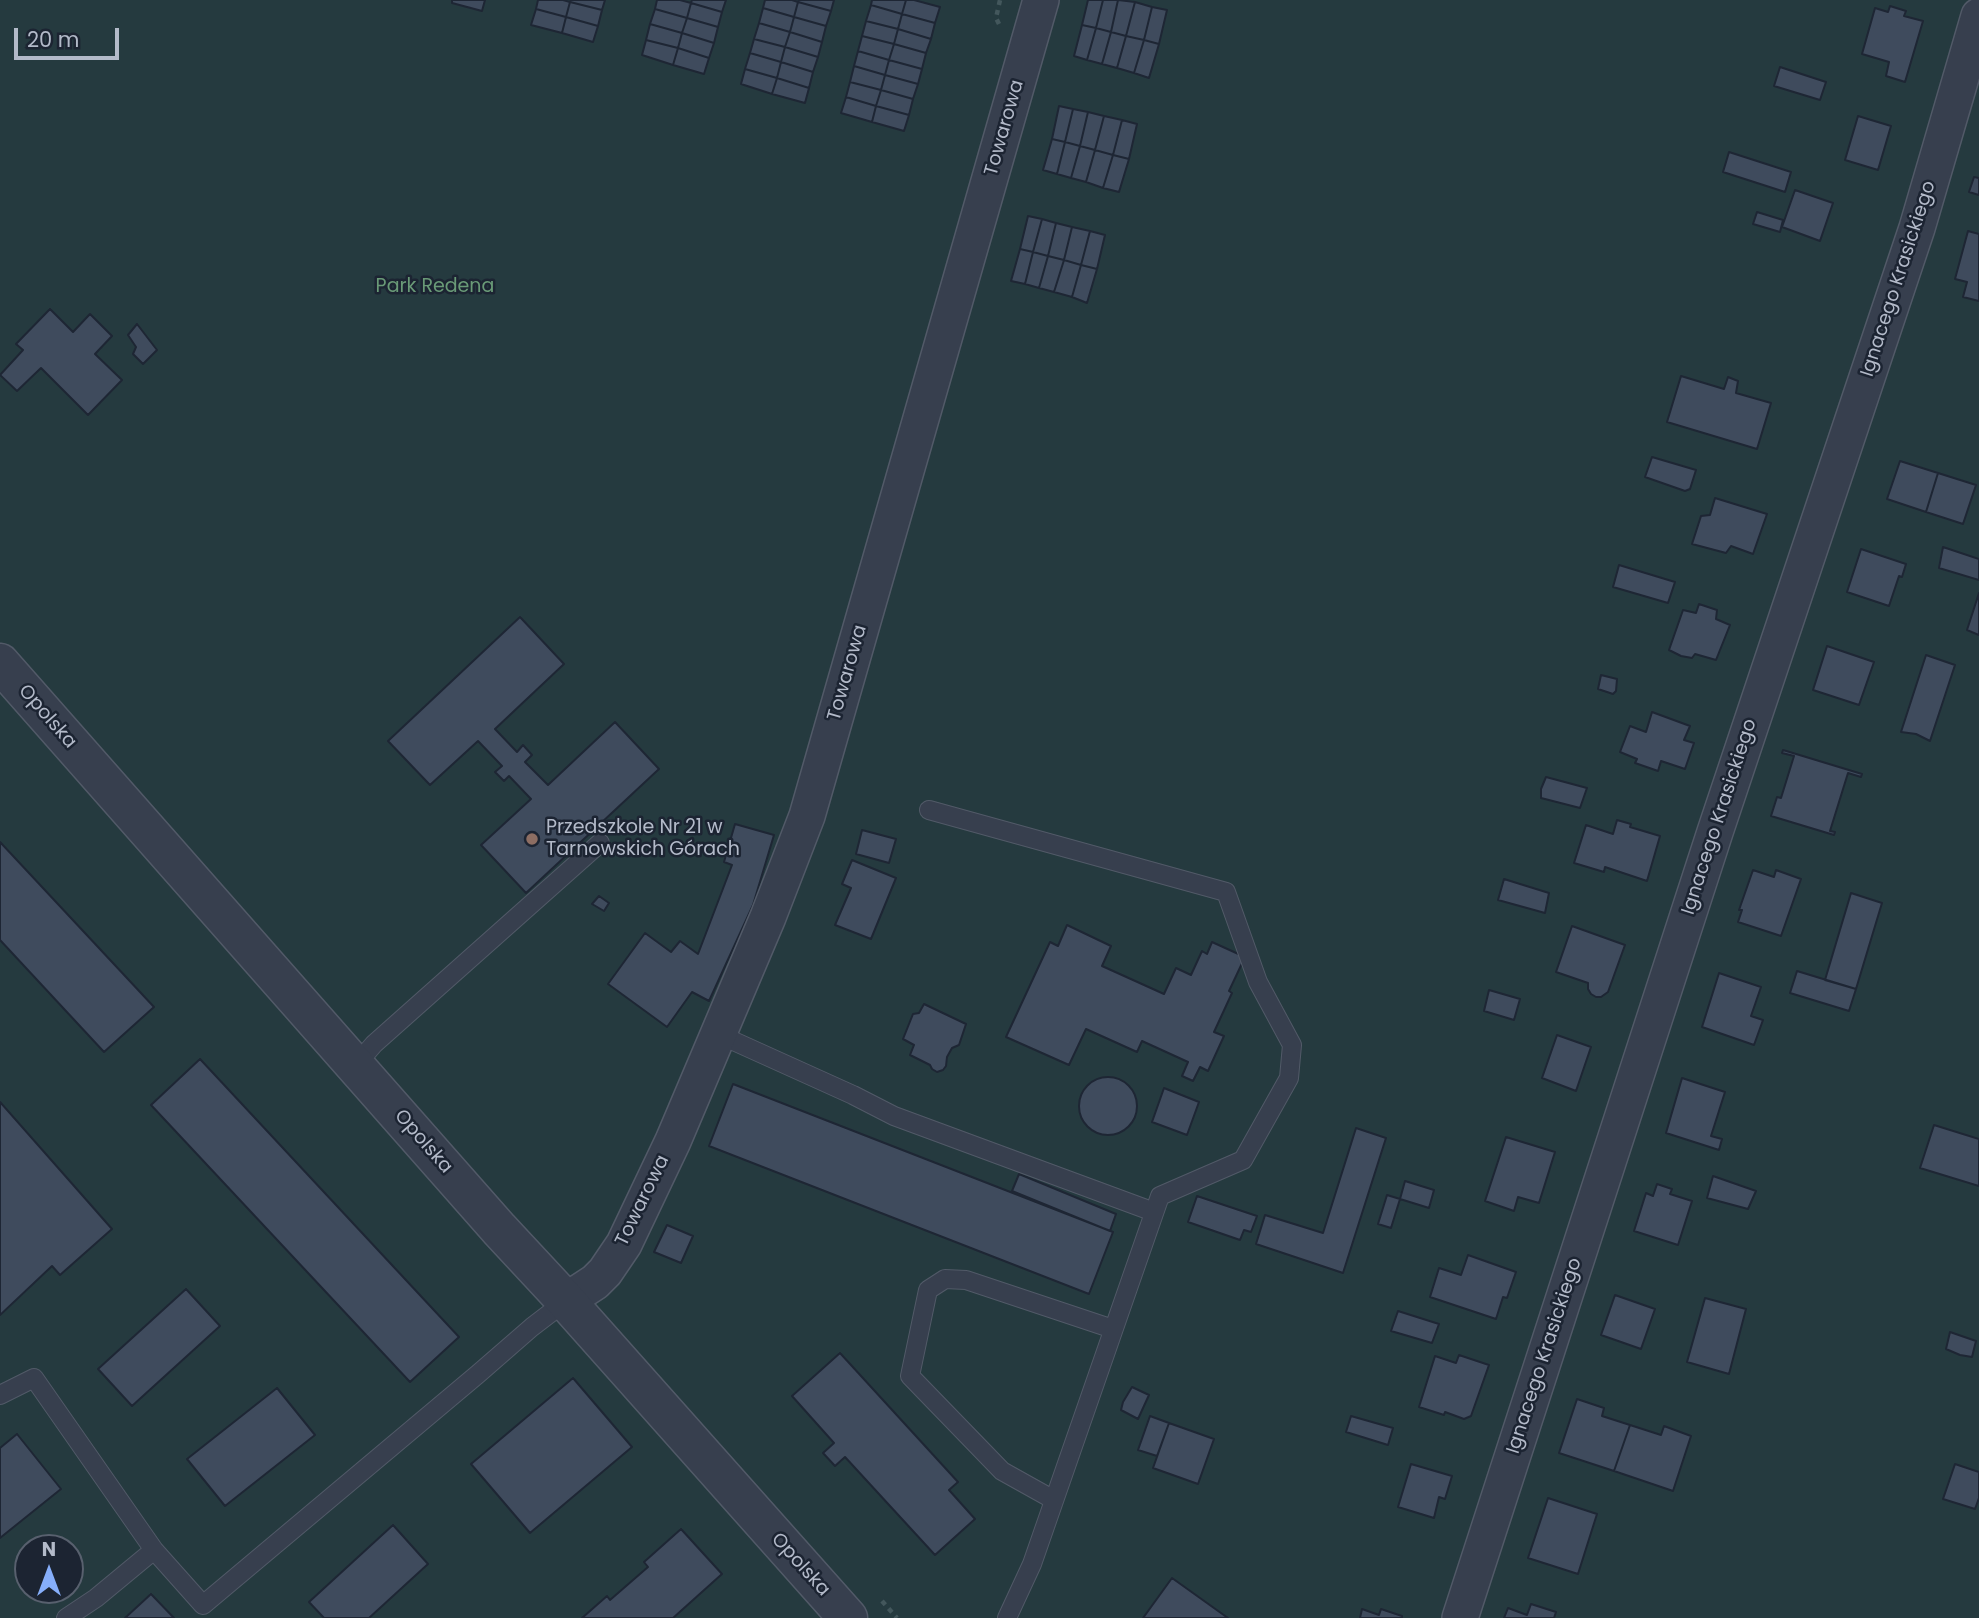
<!DOCTYPE html>
<html>
<head>
<meta charset="utf-8">
<style>
  body { margin:0 }
  #map { position:relative; width:1979px; height:1618px; overflow:hidden; background:#232d3e; font-family:Poppins,sans-serif }
  canvas { display:block }
  .north { position:absolute; left:14px; top:1534px; width:70px; height:70px; box-sizing:border-box; background:#1c2432; border:2px solid #58606e; border-radius:50%; rotate:0deg; font-size:19px; font-weight:700; line-height:28px; text-align:center; color:#b3bac9 }
  .north::after { content:''; display:block; margin:auto; width:24px; height:32px; background:#86aefa; clip-path:polygon(50% 0,100% 100%,50% 72%,0 100%) }
  .scale { position:absolute; left:14px; top:28px; width:105px; height:32px; box-sizing:border-box; border:4px solid #b3bac9; border-top:0; padding-left:9px; font-size:21px; line-height:24px; white-space:nowrap; color:#b3bac9; -webkit-text-stroke:5px #1c2432; paint-order:stroke }
</style>
</head>
<body>
<div id="map">
<canvas width="1979" height="1618"></canvas>
<div class="north">N</div>
<div class="scale">20 m</div>
</div>
<script>
const c = document.querySelector('canvas').getContext('2d');
c.lineJoin = 'round';
function fillPath(path, color) { c.fillStyle = color; c.fill(path, 'evenodd'); }
const toPath = rows => new Path2D(rows.map(r => 'M' + r).join(''));
function strokePath(path, color, width, dash) { c.strokeStyle = color; c.lineWidth = width; c.lineCap = dash ? 'butt' : 'round'; c.setLineDash(dash || []); c.stroke(path); }
function drawText(font, color, halo, rows, align = 'center') {
  c.font = font + ' Poppins,sans-serif'; c.lineWidth = 5; c.setLineDash([]); c.textBaseline = 'middle'; c.strokeStyle = halo; c.fillStyle = color; for (const [text, x, y, turn = 0] of rows) {
    c.save(); c.translate(x, y); c.rotate((+turn || 0) * Math.PI / 180); c.textAlign = isNaN(turn) ? turn : align; if (halo) c.strokeText(text, 0, 0); c.fillText(text, 0, 0); c.restore();
  }
}
fillPath(toPath([
  [0,0,1979,0,1979,1618,0,1618],
  [28,1548,70,1548,70,1590,28,1590]
]), '#253a3f');
const building = toPath([
  [452,0,485,0,482,11,452,3,452,0],
  [538,0,563,0,570,2,566,17,536,9,538,0],
  [571,0,605,0,602,10,570,2,571,0],
  [657,0,680,0,691,3,687,18,655,9,657,0],
  [692,0,726,0,722,12,691,3,692,0],
  [765,0,792,0,798,2,794,17,763,8,765,0],
  [799,0,834,0,831,11,798,2,799,0],
  [872,0,906,0,902,14,871,5,872,0],
  [906,0,914,0,940,7,935,23,902,14,906,0],
  [1088,0,1103,0,1096,28,1082,25,1088,0],
  [1103,0,1118,0,1111,32,1096,28,1103,0],
  [1118,0,1135,2,1126,36,1111,32,1118,0],
  [570,2,602,10,598,26,566,17,570,2],
  [798,2,831,11,826,26,794,17,798,2],
  [1135,2,1152,7,1144,40,1126,36,1135,2],
  [691,3,722,12,718,27,687,18,691,3],
  [871,5,902,14,898,29,866,21,871,5],
  [1890,6,1906,11,1904,16,1923,21,1905,82,1886,76,1889,62,1862,54,1875,8,1888,12,1890,6],
  [1152,7,1167,10,1159,44,1144,40,1152,7],
  [763,8,794,17,790,32,759,23,763,8],
  [536,9,566,17,562,33,531,25,536,9],
  [655,9,687,18,682,33,650,24,655,9],
  [902,14,935,23,931,39,898,29,902,14],
  [566,17,598,26,593,42,562,33,566,17],
  [794,17,826,26,822,42,790,32,794,17],
  [687,18,718,27,714,43,682,33,687,18],
  [866,21,898,29,894,44,862,36,866,21],
  [759,23,790,32,785,47,754,39,759,23],
  [650,24,682,33,678,48,646,40,650,24],
  [1082,25,1096,28,1087,60,1074,56,1082,25],
  [1096,28,1111,32,1102,64,1087,60,1096,28],
  [898,29,931,39,926,53,894,44,898,29],
  [790,32,822,42,818,57,785,47,790,32],
  [1111,32,1126,36,1117,68,1102,64,1111,32],
  [682,33,714,43,709,58,678,48,682,33],
  [862,36,894,44,889,60,858,51,862,36],
  [1126,36,1144,40,1134,73,1117,68,1126,36],
  [754,39,785,47,781,62,750,53,754,39],
  [646,40,678,48,673,65,642,55,646,40],
  [1144,40,1159,44,1149,78,1134,73,1144,40],
  [894,44,926,53,922,69,889,60,894,44],
  [785,47,818,57,813,72,781,62,785,47],
  [678,48,709,58,704,74,673,65,678,48],
  [858,51,889,60,885,75,854,66,858,51],
  [750,53,781,62,777,78,745,69,750,53],
  [889,60,922,69,918,84,885,75,889,60],
  [781,62,813,72,809,88,777,78,781,62],
  [854,66,885,75,881,90,850,82,854,66],
  [1780,67,1826,82,1820,100,1774,86,1780,67],
  [745,69,777,78,772,94,741,84,745,69],
  [885,75,918,84,913,99,881,90,885,75],
  [777,78,809,88,805,103,772,94,777,78],
  [850,82,881,90,876,106,846,97,850,82],
  [881,90,913,99,909,115,876,106,881,90],
  [846,97,876,106,872,122,841,113,846,97],
  [876,106,909,115,904,131,872,122,876,106],
  [1059,106,1073,109,1065,142,1052,139,1059,106],
  [1073,109,1088,112,1080,146,1065,142,1073,109],
  [1088,112,1104,116,1095,150,1080,146,1088,112],
  [1104,116,1122,120,1113,155,1095,150,1104,116],
  [1858,116,1891,126,1878,170,1845,160,1858,116],
  [1122,120,1137,124,1129,159,1113,155,1122,120],
  [1052,139,1065,142,1057,174,1043,170,1052,139],
  [1065,142,1080,146,1071,178,1057,174,1065,142],
  [1080,146,1095,150,1086,182,1071,178,1080,146],
  [1095,150,1113,155,1103,188,1086,182,1095,150],
  [1729,152,1791,172,1785,192,1723,172,1729,152],
  [1113,155,1129,159,1119,192,1103,188,1113,155],
  [1974,177,1979,178,1979,195,1969,192,1974,177],
  [1795,190,1833,203,1820,241,1782,227,1795,190],
  [1757,212,1783,220,1780,232,1753,224,1757,212],
  [1028,216,1042,219,1033,252,1020,249,1028,216],
  [1042,219,1056,223,1048,256,1033,252,1042,219],
  [1056,223,1072,227,1064,260,1048,256,1056,223],
  [1072,227,1090,231,1081,265,1064,260,1072,227],
  [1090,231,1105,235,1097,269,1081,265,1090,231],
  [1968,231,1979,234,1979,301,1963,297,1967,282,1955,279,1968,231],
  [1020,249,1033,252,1025,284,1011,281,1020,249],
  [1033,252,1048,256,1039,288,1025,284,1033,252],
  [1048,256,1064,260,1054,292,1039,288,1048,256],
  [1064,260,1081,265,1072,297,1054,292,1064,260],
  [1081,265,1097,269,1087,303,1072,297,1081,265],
  [50,309,73,332,90,314,112,336,95,354,122,380,88,415,41,368,17,391,0,375,23,350,16,344,50,309],
  [137,324,157,350,143,364,133,354,136,347,128,335,137,324],
  [1681,376,1724,389,1728,377,1738,381,1736,393,1771,403,1757,449,1667,422,1681,376],
  [1652,457,1696,470,1690,489,1685,491,1645,477,1652,457],
  [1900,461,1938,473,1926,512,1887,499,1900,461],
  [1938,473,1976,485,1963,524,1926,512,1938,473],
  [1715,498,1767,514,1753,554,1731,546,1726,553,1692,544,1701,516,1710,515,1715,498],
  [1943,547,1979,559,1979,580,1939,568,1943,547],
  [1861,549,1906,564,1902,577,1899,576,1889,606,1847,592,1861,549],
  [1619,565,1675,582,1668,603,1613,587,1619,565],
  [1979,593,1979,635,1967,630,1979,593],
  [1699,604,1717,610,1716,619,1730,625,1716,660,1695,654,1692,658,1681,656,1669,650,1683,610,1696,613,1699,604],
  [520,617,564,664,495,729,517,752,523,745,532,755,525,762,548,785,615,722,659,769,526,893,481,845,531,799,509,776,504,781,495,772,502,766,478,741,430,785,388,741,520,617],
  [1827,646,1874,662,1859,705,1813,690,1827,646],
  [1926,655,1955,665,1930,741,1916,734,1901,732,1926,655],
  [1601,675,1617,679,1616,691,1613,694,1598,689,1601,675],
  [1652,712,1690,726,1684,740,1694,743,1685,769,1661,761,1658,771,1635,763,1637,759,1620,752,1630,726,1646,732,1652,712],
  [1783,750,1862,774,1861,777,1848,773,1830,831,1835,832,1834,835,1771,816,1777,797,1781,798,1794,756,1782,753,1783,750],
  [1546,777,1587,788,1580,808,1541,798,1541,789,1546,777],
  [1617,820,1631,824,1630,827,1660,836,1647,881,1605,867,1604,872,1574,863,1586,825,1613,834,1617,820],
  [735,824,774,835,753,905,709,1001,692,992,667,1027,608,984,645,933,671,952,680,941,698,954,732,865,724,862,735,824],
  [862,830,896,839,889,863,856,854,862,830],
  [0,842,154,1007,104,1052,0,940,0,842],
  [852,860,896,878,871,939,835,925,851,888,842,884,852,860],
  [1753,870,1774,877,1776,870,1801,879,1781,936,1738,922,1742,910,1739,910,1753,870],
  [1504,879,1549,893,1545,913,1498,900,1504,879],
  [1851,893,1882,903,1856,989,1825,980,1851,893],
  [599,896,609,903,604,911,592,904,599,896],
  [1067,925,1111,946,1102,966,1164,994,1176,968,1191,975,1202,951,1207,954,1212,942,1245,957,1229,991,1232,993,1214,1032,1224,1036,1208,1071,1200,1067,1193,1081,1182,1076,1188,1062,1142,1041,1137,1052,1086,1029,1069,1065,1006,1037,1050,942,1058,946,1067,925],
  [1572,926,1625,945,1608,992,1601,997,1596,997,1591,994,1588,989,1588,983,1556,972,1572,926],
  [1797,971,1856,989,1849,1011,1790,993,1797,971],
  [1719,973,1761,987,1751,1016,1763,1020,1754,1045,1702,1027,1719,973],
  [1489,990,1520,999,1514,1020,1484,1011,1489,990],
  [924,1004,966,1024,959,1045,952,1048,947,1057,946,1066,943,1070,937,1072,932,1069,930,1065,910,1055,914,1045,903,1039,913,1014,919,1013,924,1004],
  [1557,1035,1591,1047,1576,1091,1542,1078,1557,1035],
  [200,1059,459,1337,410,1382,151,1105,200,1059],
  '1079 1106a29 29 0 1 1 58 0a29 29 0 1 1-58 0Z',
  [1682,1078,1725,1092,1711,1136,1722,1139,1719,1150,1666,1133,1682,1078],
  [733,1084,1113,1232,1089,1294,709,1146,733,1084],
  [1164,1088,1199,1102,1187,1135,1152,1122,1164,1088],
  [0,1102,112,1229,60,1275,52,1266,0,1315,0,1102],
  [1934,1125,1979,1139,1979,1186,1920,1168,1934,1125],
  [1356,1128,1386,1138,1343,1273,1256,1244,1265,1215,1323,1233,1356,1128],
  [1506,1137,1555,1152,1539,1203,1518,1197,1514,1211,1485,1201,1506,1137],
  [1019,1174,1116,1214,1110,1231,1012,1191,1019,1174],
  [1713,1176,1756,1191,1748,1209,1707,1198,1713,1176],
  [1405,1181,1434,1190,1429,1208,1400,1199,1405,1181],
  [1657,1184,1672,1189,1670,1194,1692,1201,1678,1245,1634,1231,1646,1193,1653,1196,1657,1184],
  [1387,1195,1400,1199,1391,1228,1378,1224,1387,1195],
  [1197,1196,1257,1216,1251,1232,1244,1230,1240,1240,1188,1222,1197,1196],
  [667,1225,693,1236,681,1263,654,1252,667,1225],
  [1468,1255,1516,1272,1507,1298,1503,1297,1496,1319,1430,1297,1439,1268,1461,1275,1468,1255],
  [186,1289,220,1326,132,1406,98,1369,186,1289],
  [1615,1295,1655,1309,1641,1349,1601,1335,1615,1295],
  [1705,1298,1746,1309,1729,1374,1687,1362,1705,1298],
  [1398,1311,1439,1324,1432,1343,1391,1331,1398,1311],
  [1950,1332,1976,1341,1972,1357,1960,1355,1946,1349,1950,1332],
  [840,1353,958,1482,949,1490,975,1519,935,1555,845,1457,835,1466,823,1453,834,1443,792,1396,840,1353],
  [1459,1355,1489,1365,1471,1416,1464,1419,1445,1412,1444,1415,1419,1407,1435,1356,1456,1363,1459,1355],
  [573,1378,632,1447,530,1533,471,1464,573,1378],
  [1132,1387,1149,1395,1138,1419,1121,1410,1123,1402,1132,1387],
  [277,1388,315,1435,225,1506,187,1459,277,1388],
  [1577,1399,1604,1408,1602,1416,1630,1425,1614,1471,1559,1453,1577,1399],
  [1150,1416,1169,1423,1157,1456,1138,1450,1150,1416],
  [1351,1416,1393,1428,1388,1445,1346,1432,1351,1416],
  [1169,1423,1214,1439,1198,1484,1153,1468,1169,1423],
  [1630,1425,1661,1435,1664,1426,1691,1436,1673,1491,1614,1471,1630,1425],
  [17,1434,61,1489,0,1538,0,1448,17,1434],
  [1411,1464,1452,1476,1445,1499,1439,1497,1434,1518,1398,1507,1411,1464],
  [1955,1464,1979,1472,1979,1498,1975,1509,1943,1499,1955,1464],
  [1548,1498,1597,1514,1578,1574,1528,1558,1548,1498],
  [393,1525,428,1564,369,1618,324,1618,309,1602,393,1525],
  [681,1529,722,1574,673,1618,582,1618,607,1596,610,1600,648,1567,644,1562,681,1529],
  [1172,1578,1228,1618,1143,1618,1172,1578],
  [151,1594,174,1618,125,1618,151,1594],
  [1531,1604,1556,1612,1554,1618,1504,1618,1508,1608,1527,1615,1531,1604],
  [1362,1609,1379,1615,1381,1609,1402,1616,1402,1618,1360,1618,1362,1609]
]);
fillPath(building, '#3f4b5d');
strokePath(building, '#1e2634', 2);
const service = toPath([
  [929,810,1226,892,1258,982,1292,1045,1289,1078,1243,1160,1160,1196,1032,1564,1007,1618],
  [718,1034,853,1095,894,1116,1154,1212],
  [355,1066,374,1044,600,843],
  [0,1395,34,1378,154,1550],
  [1054,1500,1002,1471,910,1376,928,1290,945,1279,966,1280,1113,1329],
  [66,1618,96,1598,154,1550,203,1605,478,1374,532,1327,566,1301]
]);
const minor = toPath([
  [566,1301,595,1282,605,1272,624,1244,673,1141,768,917,807,816,1041,0],
  [1460,1618,1715,832,1917,228,1979,16]
]);
const tertiary = toPath([
  [0,663,499,1229,566,1301,848,1618]
]);
strokePath(service, '#525a68', 20);
strokePath(minor, '#525a68', 38);
strokePath(tertiary, '#525a68', 41);
strokePath(toPath([
  [999,24,996,18,1000,0],
  [882,1601,897,1618]
]), '#43575c', 4.5, [5, 5]);
strokePath(service, '#373f4e', 18);
strokePath(minor, '#373f4e', 35);
strokePath(tertiary, '#373f4e', 38);
for (const [x, y, r, color] of [
  [532,839,7,"#8d6e63"]
]) { const dot = new Path2D(); dot.arc(x, y, r, 0, 2 * Math.PI); c.fillStyle = color; c.fill(dot); strokePath(dot, '#1c2432', 2.5); }
drawText('19px', '#b3bac9', '#1c2432', [
  ["Towarowa",1005,128,-74],
  ["Ignacego Krasickiego",1899,279,-72],
  ["Towarowa",848,673,-74],
  ["Opolska",47,717,49],
  ["Ignacego Krasickiego",1720,817,-72],
  ["Opolska",423,1142,49],
  ["Towarowa",643,1201,-64],
  ["Ignacego Krasickiego",1545,1356,-72],
  ["Opolska",800,1565,48]
]);
drawText('19px', '#699a77', '#1c2432', [
  ["Park Redena",435,287]
]);
drawText('19px', '#b3bac9', '#1c2432', [
  ["Przedszkole Nr 21 w",546,828],
  ["Tarnowskich Górach",546,850]
], 'left');
</script>
</body>
</html>
